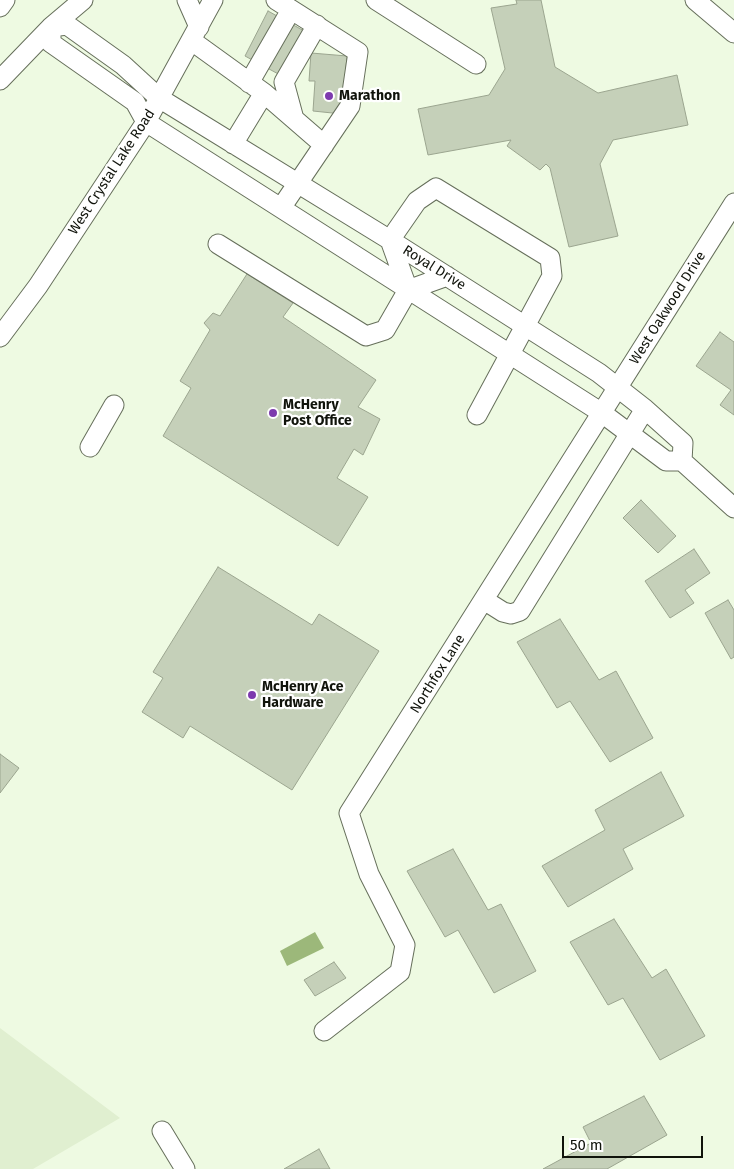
<!DOCTYPE html>
<html>
<head>
<meta charset="utf-8">
<style>
  body { margin:0 }
  #map { position:relative; width:734px; height:1169px; overflow:hidden; background:#eefae2; font-family:"Fira Sans",sans-serif }
  canvas { display:block }
  .scale { position:absolute; left:562px; top:1136px; width:141px; height:22px; box-sizing:border-box; border:2px solid #10130b; border-top:0; padding-left:6px; font-size:15px; line-height:18px; white-space:nowrap; color:#10130b; -webkit-text-stroke:4px #fff; paint-order:stroke }
</style>
</head>
<body>
<div id="map">
<canvas width="734" height="1169"></canvas>
<div class="scale">50 m</div>
</div>
<script>
const c = document.querySelector('canvas').getContext('2d');
c.lineJoin = 'round';
function fillPath(path, color) { c.fillStyle = color; c.fill(path, 'evenodd'); }
const toPath = rows => new Path2D(rows.map(r => 'M' + r).join(''));
function strokePath(path, color, width, dash) { c.strokeStyle = color; c.lineWidth = width; c.lineCap = dash ? 'butt' : 'round'; c.setLineDash(dash || []); c.stroke(path); }
function drawText(font, color, halo, rows, align = 'center') {
  c.font = font + ' "Fira Sans",sans-serif'; c.lineWidth = 4.5; c.setLineDash([]); c.textBaseline = 'middle'; c.strokeStyle = halo; c.fillStyle = color; for (const [text, x, y, turn = 0] of rows) {
    c.save(); c.translate(x, y); c.rotate((+turn || 0) * Math.PI / 180); c.textAlign = isNaN(turn) ? turn : align; if (halo) c.strokeText(text, 0, 0); c.fillText(text, 0, 0); c.restore();
  }
}
fillPath(toPath([
  [0,1028,120,1118,33,1169,0,1169]
]), '#e0efd0');
fillPath(toPath([
  [315,932,324,948,287,966,280,951]
]), '#9cb87a');
const building = toPath([
  [516,0,541,0,555,67,598,93,677,75,688,125,613,140,600,164,618,236,569,247,550,168,546,164,540,170,507,146,511,140,428,155,418,109,489,95,505,69,491,8,517,4,516,0],
  [268,11,306,32,282,76,245,56,268,11],
  [311,53,347,56,342,114,313,111,315,81,309,81,311,53],
  [247,274,293,303,283,317,376,380,358,407,380,419,363,455,354,449,337,478,368,497,338,546,163,436,191,388,180,381,210,330,204,323,213,313,220,316,247,274],
  [720,332,734,342,734,415,720,405,731,390,696,366,720,332],
  [641,500,676,536,658,553,623,518,641,500],
  [694,549,710,573,685,590,694,603,670,618,645,581,694,549],
  [218,567,312,625,319,614,379,651,292,790,190,726,183,738,142,712,163,678,153,672,218,567],
  [728,600,734,610,734,657,731,659,705,613,728,600],
  [560,619,599,680,616,671,653,738,610,762,570,701,557,708,517,642,560,619],
  [0,754,19,768,0,793,0,754],
  [661,772,684,816,623,849,633,869,568,907,542,866,605,830,595,810,661,772],
  [453,849,488,910,501,904,536,971,494,993,458,930,445,937,407,871,453,849],
  [614,919,652,978,666,969,705,1036,660,1060,623,998,608,1005,570,942,614,919],
  [334,962,346,978,315,996,304,980,334,962],
  [644,1096,667,1135,607,1169,543,1169,591,1143,583,1127,644,1096],
  [319,1149,330,1169,284,1169,319,1149]
]);
fillPath(building, '#c5d0b9');
strokePath(building, '#9ba58f', 1);
const minor = toPath([
  [187,0,199,27],
  [276,0,358,52,350,106,281,208],
  [376,0,476,64],
  [695,0,734,33],
  [0,7,5,0],
  [192,41,264,93,324,145],
  [0,80,51,27,83,0],
  [249,83,291,10],
  [294,119,284,82,317,25],
  [233,144,264,93],
  [390,240,417,201,436,188,550,258,552,276,477,415],
  [390,240,408,290],
  [218,244,366,336,385,330,408,290,447,276],
  [0,337,38,286,146,122,213,0],
  [90,447,114,405],
  [682,461,683,443,645,409,599,373,390,240,159,98,123,65,67,25,51,27,51,43,135,102,146,122,602,413,666,461,682,461,734,508],
  [484,600,503,612,511,614,520,611,645,409],
  [324,1031,400,972,405,945,369,874,349,813,734,203],
  [162,1131,185,1169]
]);
strokePath(minor, '#666f5b', 21);
strokePath(minor, '#fff', 19);
for (const [x, y, r, color] of [
  [329,96,5,"#7d3aae"],
  [273,413,5,"#7d3aae"],
  [252,695,5,"#7d3aae"]
]) { const dot = new Path2D(); dot.arc(x, y, r, 0, 2 * Math.PI); c.fillStyle = color; c.fill(dot); strokePath(dot, '#fff', 2); }
drawText('bold 14px', '#10130b', '#fff', [
  ["Marathon",339,96],
  ["McHenry",283,405],
  ["Post Office",283,421],
  ["McHenry Ace",262,687],
  ["Hardware",262,703]
], 'left');
drawText('14px', '#10130b', '#fff', [
  ["West Crystal Lake Road",112,172,-57],
  ["Royal Drive",434,268,32],
  ["West Oakwood Drive",668,308,-58],
  ["Northfox Lane",438,674,-58]
]);
</script>
</body>
</html>
